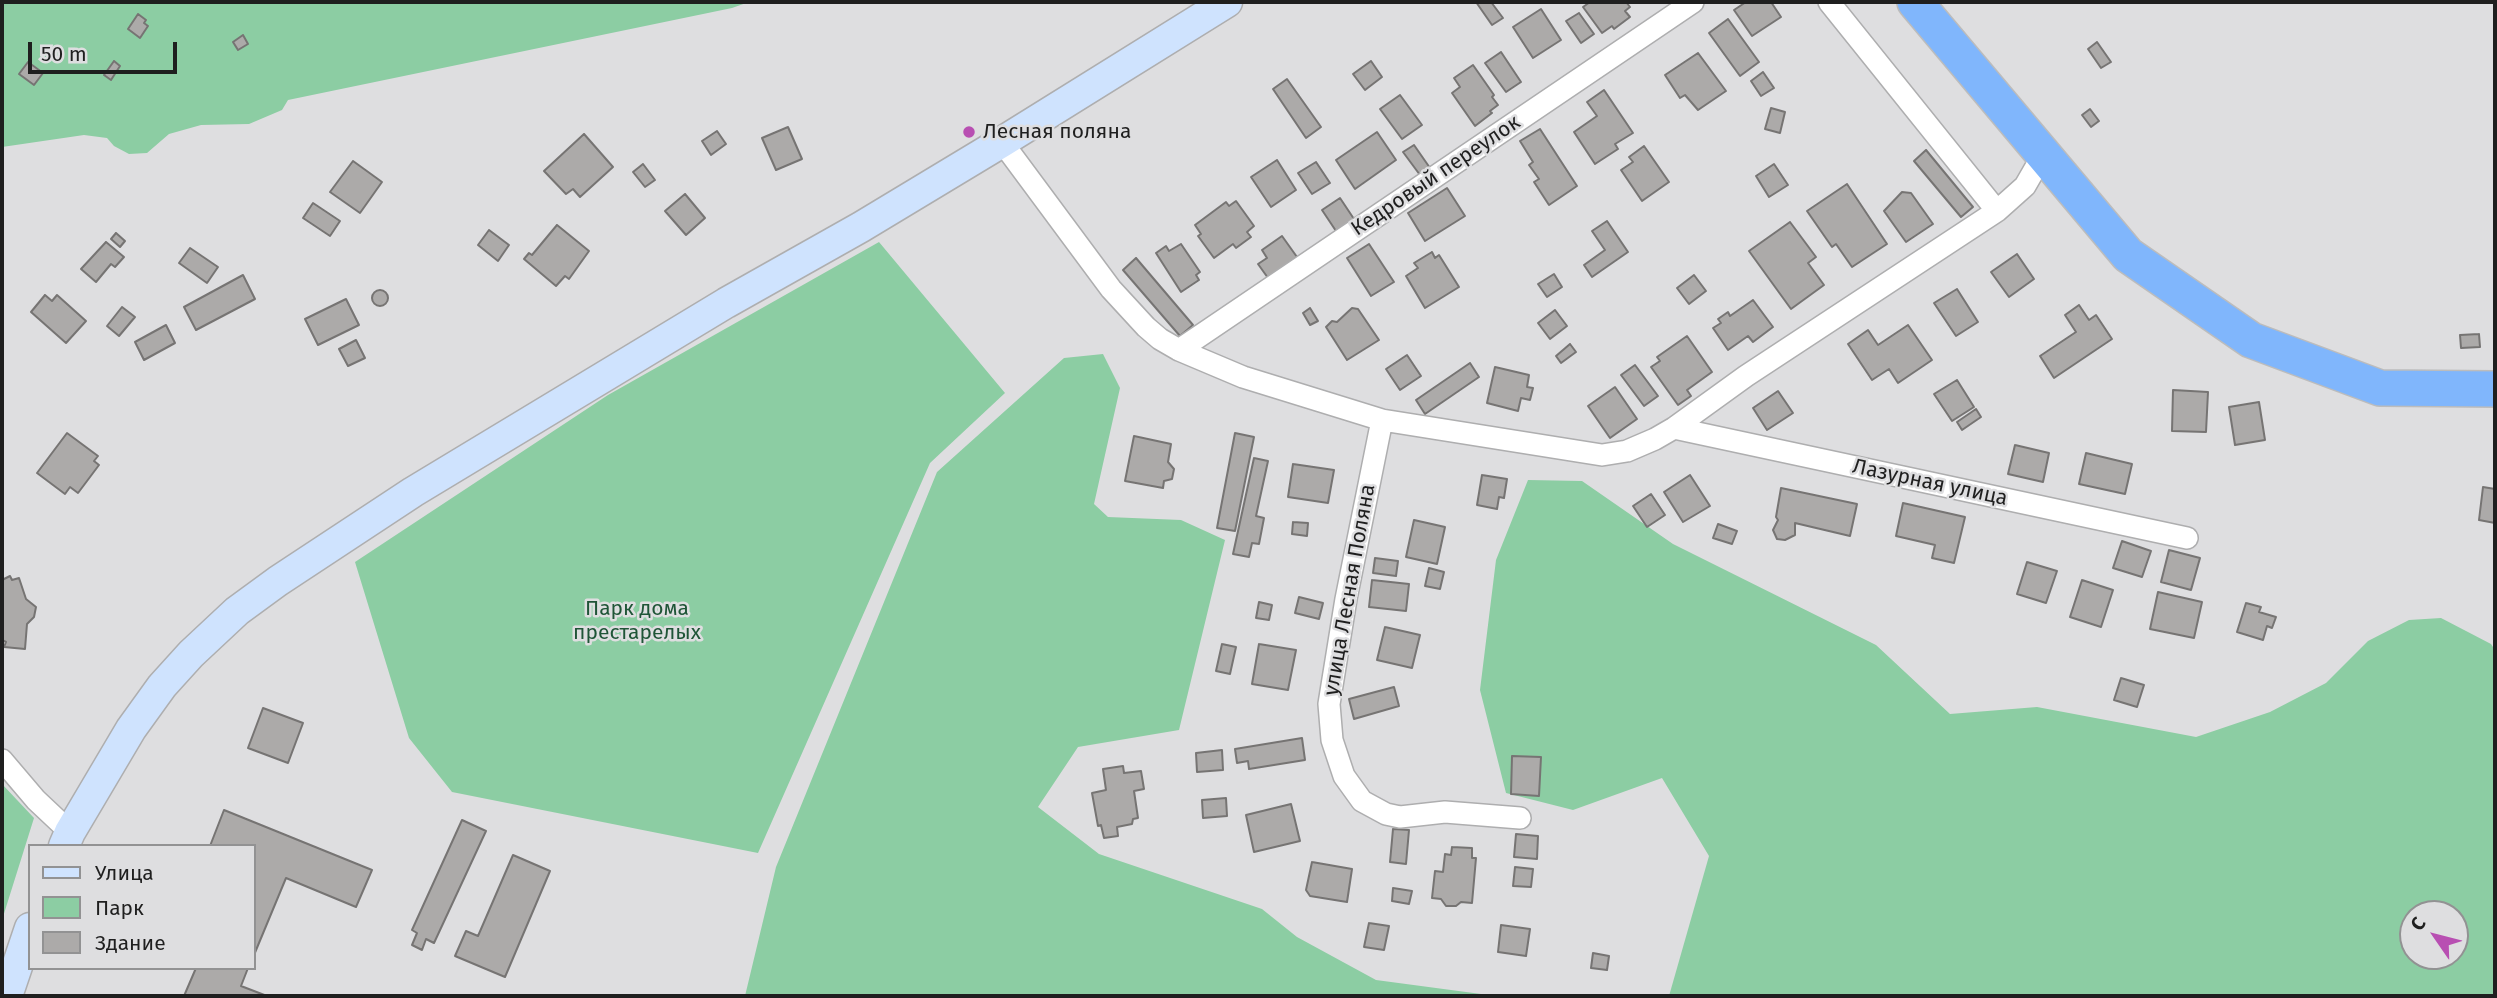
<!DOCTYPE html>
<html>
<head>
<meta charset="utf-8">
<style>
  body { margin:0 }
  #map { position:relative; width:2497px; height:998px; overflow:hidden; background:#dedee0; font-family:"Fira Sans",sans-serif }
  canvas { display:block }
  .frame { position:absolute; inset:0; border:4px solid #1f1f1f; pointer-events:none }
  .legend { position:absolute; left:28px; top:844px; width:228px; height:126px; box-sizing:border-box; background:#dedee0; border:2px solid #929293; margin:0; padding:9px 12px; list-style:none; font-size:21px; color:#1f1f1f }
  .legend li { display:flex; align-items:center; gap:14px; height:35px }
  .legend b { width:35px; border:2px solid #929293 }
  .north { position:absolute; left:2399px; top:900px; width:70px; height:70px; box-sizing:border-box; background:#dedee0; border:2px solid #929293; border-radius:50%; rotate:305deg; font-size:19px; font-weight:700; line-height:28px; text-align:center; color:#1f1f1f }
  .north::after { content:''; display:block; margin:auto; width:24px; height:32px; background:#b84fb2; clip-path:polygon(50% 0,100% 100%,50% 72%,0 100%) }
  .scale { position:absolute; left:28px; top:42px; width:149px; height:32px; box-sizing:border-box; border:4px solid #1f1f1f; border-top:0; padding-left:9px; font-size:21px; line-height:24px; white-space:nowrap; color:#1f1f1f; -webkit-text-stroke:5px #dedee0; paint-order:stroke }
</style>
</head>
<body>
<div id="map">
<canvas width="2497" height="998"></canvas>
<div class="frame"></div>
<ul class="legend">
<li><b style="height:9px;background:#cfe3fe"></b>Улица</li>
<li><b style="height:19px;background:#8ccda3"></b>Парк</li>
<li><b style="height:19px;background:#acaaa9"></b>Здание</li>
</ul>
<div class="north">С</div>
<div class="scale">50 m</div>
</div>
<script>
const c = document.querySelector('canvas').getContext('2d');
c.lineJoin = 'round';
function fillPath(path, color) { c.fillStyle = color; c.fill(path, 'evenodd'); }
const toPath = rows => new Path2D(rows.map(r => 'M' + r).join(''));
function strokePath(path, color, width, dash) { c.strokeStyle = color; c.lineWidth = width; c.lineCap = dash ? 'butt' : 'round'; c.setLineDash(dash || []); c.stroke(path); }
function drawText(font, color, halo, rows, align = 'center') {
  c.font = font + ' "Fira Sans",sans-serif'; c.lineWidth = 5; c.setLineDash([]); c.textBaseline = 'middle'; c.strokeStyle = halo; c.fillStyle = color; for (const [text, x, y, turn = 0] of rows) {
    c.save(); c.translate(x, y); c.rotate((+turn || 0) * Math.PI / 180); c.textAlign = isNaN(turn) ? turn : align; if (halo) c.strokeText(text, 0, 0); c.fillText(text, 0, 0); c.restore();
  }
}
fillPath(toPath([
  [2,2,749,2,732,8,288,100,282,110,249,124,201,125,169,134,147,153,129,154,114,146,107,138,84,135,2,147],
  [879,242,1005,393,930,463,758,853,452,792,409,738,355,562,608,395],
  [1103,354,1120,388,1094,504,1108,517,1181,520,1225,540,1179,730,1078,747,1038,807,1099,854,1262,909,1297,937,1376,980,1496,996,745,996,776,867,937,472,1064,358],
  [1528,480,1582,481,1673,544,1876,645,1950,714,2037,707,2196,737,2270,712,2326,683,2368,641,2409,620,2441,618,2491,644,2495,650,2495,996,1669,996,1709,856,1662,778,1573,810,1506,793,1480,690,1496,560],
  [2413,914,2455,914,2455,956,2413,956],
  [2,784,34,818,2,920]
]), '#8ccda3');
const building = toPath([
  [1476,2,1491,2,1503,18,1492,25,1476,2],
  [1590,2,1626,2,1630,7,1625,11,1630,17,1614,29,1612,26,1602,33,1583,7,1590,2],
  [1746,2,1771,2,1781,17,1752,36,1734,10,1746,2],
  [1541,9,1561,40,1533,58,1513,27,1541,9],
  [1579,13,1594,34,1581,43,1566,21,1579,13],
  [138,14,146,20,144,23,148,26,140,38,128,29,138,14],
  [1728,19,1759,62,1740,76,1709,33,1728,19],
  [243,35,248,44,238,50,233,42,243,35],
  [2097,42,2111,62,2101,68,2088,49,2097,42],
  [1501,52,1521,82,1506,92,1485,63,1501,52],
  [1698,53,1726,91,1698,110,1685,95,1680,98,1665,75,1698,53],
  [114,61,120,66,111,80,104,75,114,61],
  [1371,61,1382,77,1365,90,1353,74,1371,61],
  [28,62,43,73,34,85,19,74,28,62],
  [1473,65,1494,95,1492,97,1498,105,1490,111,1492,113,1475,126,1452,93,1460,87,1454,78,1473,65],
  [1763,72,1774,88,1761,96,1751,81,1763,72],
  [1287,79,1321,127,1306,138,1273,89,1287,79],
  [1604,90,1633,133,1615,144,1618,149,1595,164,1574,132,1597,116,1587,102,1604,90],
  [1400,95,1422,125,1402,139,1380,109,1400,95],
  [1771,108,1785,112,1780,133,1765,129,1771,108],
  [2090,109,2099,121,2091,127,2082,115,2090,109],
  [788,127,802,159,776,170,762,138,788,127],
  [1540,129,1577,186,1549,205,1534,182,1539,179,1529,165,1533,162,1520,141,1540,129],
  [717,131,726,144,711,155,702,141,717,131],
  [1377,132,1396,160,1355,189,1336,160,1377,132],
  [584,134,613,167,580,197,573,189,566,194,544,171,584,134],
  [1414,145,1430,168,1420,175,1403,152,1414,145],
  [1644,146,1669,182,1642,201,1621,170,1633,162,1629,157,1644,146],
  [1926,150,1973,207,1961,217,1914,161,1926,150],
  [1277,160,1296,190,1271,207,1251,177,1277,160],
  [353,161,382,182,360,213,330,192,353,161],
  [1316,162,1330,183,1312,194,1298,173,1316,162],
  [643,164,655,180,645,187,633,172,643,164],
  [1774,164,1788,185,1769,197,1756,176,1774,164],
  [1847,184,1887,244,1852,267,1836,244,1832,247,1807,211,1847,184],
  [1447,188,1465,216,1425,241,1408,213,1447,188],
  [1902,192,1911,193,1933,224,1906,242,1884,211,1902,192],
  [685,194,705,218,686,235,665,211,685,194],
  [1340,198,1354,219,1336,231,1322,210,1340,198],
  [1236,201,1254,226,1247,232,1251,237,1236,248,1233,244,1214,258,1198,236,1201,234,1195,225,1226,202,1229,206,1236,201],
  [313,203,340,221,330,236,303,218,313,203],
  [1607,221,1628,252,1592,277,1584,265,1605,250,1592,231,1607,221],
  [1790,222,1816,257,1808,263,1824,285,1791,309,1749,251,1790,222],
  [557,225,589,251,569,279,565,276,556,286,524,259,529,253,532,255,557,225],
  [489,230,509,245,498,261,478,245,489,230],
  [116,233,125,241,120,247,111,239,116,233],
  [1282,236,1297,257,1268,278,1258,264,1267,258,1262,250,1282,236],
  [106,242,124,257,115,267,111,264,96,282,81,269,106,242],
  [1181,244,1200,272,1196,275,1199,280,1181,292,1156,253,1166,246,1169,251,1181,244],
  [1369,244,1394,282,1371,296,1347,258,1369,244],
  [190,248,218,267,207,283,179,263,190,248],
  [1432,252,1435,258,1439,255,1459,287,1425,308,1406,276,1418,268,1414,263,1432,252],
  [2017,254,2034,279,2009,297,1991,272,2017,254],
  [1136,258,1193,325,1180,336,1123,270,1136,258],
  [1554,274,1562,287,1547,297,1538,284,1554,274],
  [243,275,255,299,196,330,184,307,243,275],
  [1694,275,1706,291,1689,304,1677,288,1694,275],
  [1957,289,1978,322,1956,336,1934,303,1957,289],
  '372 298a8 8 0 1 1 16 0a8 8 0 1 1-16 0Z',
  [45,295,52,301,57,295,86,321,66,343,31,312,45,295],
  [346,299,359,325,318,345,305,319,346,299],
  [1753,300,1773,327,1753,342,1748,336,1728,350,1713,328,1721,323,1718,319,1728,312,1730,316,1753,300],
  [2079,305,2089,320,2096,315,2112,339,2054,378,2040,356,2076,332,2065,315,2079,305],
  [122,307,135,317,119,336,107,326,122,307],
  [1310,308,1318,321,1310,325,1303,313,1310,308],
  [1352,308,1358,309,1379,340,1347,360,1326,327,1332,321,1337,322,1352,308],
  [1555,310,1567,326,1550,339,1538,323,1555,310],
  [166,325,175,343,144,360,135,342,166,325],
  [1908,325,1932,360,1898,383,1889,369,1872,380,1848,344,1868,330,1878,345,1908,325],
  [2479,334,2480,347,2461,348,2460,335,2479,334],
  [1687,336,1712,372,1687,390,1691,396,1678,405,1651,367,1660,361,1657,357,1687,336],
  [356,340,365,358,348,366,339,349,356,340],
  [1570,344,1576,352,1561,363,1556,356,1570,344],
  [1407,355,1421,376,1400,390,1386,369,1407,355],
  [1470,363,1479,377,1425,414,1416,400,1470,363],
  [1635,365,1658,396,1644,406,1621,375,1635,365],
  [1495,367,1529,375,1527,387,1533,388,1530,400,1521,398,1518,411,1487,403,1495,367],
  [1957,380,1974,407,1952,421,1934,394,1957,380],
  [1615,387,1637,419,1610,438,1588,406,1615,387],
  [2173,390,2208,392,2206,432,2172,431,2173,390],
  [1778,391,1793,413,1767,430,1753,408,1778,391],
  [2259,402,2265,440,2235,445,2229,407,2259,402],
  [1976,409,1981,417,1962,430,1957,422,1976,409],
  [67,433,98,456,94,461,99,465,78,493,70,487,65,494,37,473,67,433],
  [1235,433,1254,437,1235,531,1217,528,1235,433],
  [1134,436,1171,444,1168,462,1174,469,1172,479,1164,481,1163,488,1125,481,1134,436],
  [2015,445,2049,453,2043,482,2008,474,2015,445],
  [2086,453,2132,464,2125,494,2079,484,2086,453],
  [1254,458,1268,461,1256,516,1264,518,1259,544,1252,543,1249,557,1233,554,1254,458],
  [1293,464,1334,470,1328,503,1288,497,1293,464],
  [1482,475,1507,479,1504,498,1499,497,1497,509,1477,505,1482,475],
  [1690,475,1710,506,1683,522,1664,492,1690,475],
  [2483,487,2495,489,2495,523,2479,520,2483,487],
  [1781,488,1857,504,1850,536,1795,523,1795,535,1785,540,1777,539,1773,530,1778,520,1776,517,1781,488],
  [1651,494,1665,515,1647,527,1633,506,1651,494],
  [1903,503,1965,517,1954,563,1932,558,1935,545,1896,536,1903,503],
  [1414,520,1445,527,1437,564,1406,557,1414,520],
  [1293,522,1308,523,1307,536,1292,534,1293,522],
  [1718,524,1737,531,1732,544,1713,538,1718,524],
  [2122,541,2151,551,2142,577,2113,568,2122,541],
  [2169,550,2200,558,2191,590,2161,582,2169,550],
  [1375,558,1398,561,1396,576,1373,573,1375,558],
  [2027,562,2057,571,2046,603,2017,594,2027,562],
  [1429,568,1444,572,1440,589,1425,586,1429,568],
  [10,576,12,580,19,578,26,599,36,607,34,617,27,624,25,649,4,647,6,642,2,640,2,580,10,576],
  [1372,580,1409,584,1406,611,1369,607,1372,580],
  [2082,580,2113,590,2101,627,2070,617,2082,580],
  [2158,592,2202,602,2194,638,2150,629,2158,592],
  [1299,597,1323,603,1319,619,1295,613,1299,597],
  [1259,602,1272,605,1269,620,1256,618,1259,602],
  [2246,603,2261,607,2259,612,2276,617,2272,628,2267,626,2263,640,2237,632,2246,603],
  [1385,627,1420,635,1412,668,1377,660,1385,627],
  [1222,644,1236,647,1230,674,1216,671,1222,644],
  [1259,644,1296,650,1288,690,1252,684,1259,644],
  [2121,678,2144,685,2137,707,2114,700,2121,678],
  [1394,687,1399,706,1354,719,1349,699,1394,687],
  [263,708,303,723,288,763,248,748,263,708],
  [1302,738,1305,760,1249,769,1248,761,1237,763,1235,749,1302,738],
  [1222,750,1223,770,1197,772,1196,753,1222,750],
  [1512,756,1541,757,1539,796,1511,794,1512,756],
  [1123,766,1124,773,1141,771,1144,789,1134,791,1138,818,1133,819,1132,824,1117,827,1118,836,1104,838,1101,825,1098,826,1092,793,1106,790,1103,769,1123,766],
  [1226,798,1227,816,1203,818,1202,800,1226,798],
  [1291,804,1300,841,1254,852,1246,815,1291,804],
  [224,810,372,870,356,907,286,878,254,955,254,846,210,846,224,810],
  [462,820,486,831,434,943,426,939,422,950,412,945,417,933,412,930,462,820],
  [1393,829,1409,830,1406,864,1390,862,1393,829],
  [1516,834,1538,836,1537,859,1514,857,1516,834],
  [1452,847,1472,848,1472,858,1476,858,1472,903,1461,902,1456,906,1446,906,1441,899,1432,898,1435,871,1443,872,1445,854,1451,855,1452,847],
  [513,855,550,871,505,977,455,956,466,931,478,936,513,855],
  [1312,862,1352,869,1347,902,1310,896,1306,890,1312,862],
  [1515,867,1533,869,1531,887,1513,886,1515,867],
  [1393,888,1412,891,1409,904,1392,901,1393,888],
  [1369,923,1389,926,1384,950,1364,947,1369,923],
  [1501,925,1530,929,1526,956,1498,952,1501,925],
  [1593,953,1609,956,1607,970,1591,968,1593,953],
  [196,968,248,968,241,986,267,996,184,996,196,968]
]);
fillPath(building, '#acaaa9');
strokePath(building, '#767473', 2);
const minor = toPath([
  [1829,2,1997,211],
  [1002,142,1111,289,1146,327,1160,339,1179,350,1243,377,1382,420,1602,455,1627,451,1655,439,1674,428,1746,376,1997,211,2025,186,2044,153],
  [1179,350,1693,2],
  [1382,420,1346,599,1329,704,1332,740,1344,776,1362,801,1386,814,1400,817,1445,812,1520,818],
  [1674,428,2187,538],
  [2,760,36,800,70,832]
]);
const secondary = toPath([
  [64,846,70,832,131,729,162,686,191,654,237,611,278,581,413,492,726,303,861,227,1002,142,1227,2],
  [7,996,30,928]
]);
const trunk = toPath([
  [1915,2,2128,255,2251,340,2380,388,2495,389]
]);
strokePath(minor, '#aeaeaf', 24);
strokePath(secondary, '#aeaeaf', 33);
strokePath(trunk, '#bcbcbc', 38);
strokePath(minor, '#fff', 21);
strokePath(secondary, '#cfe3fe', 30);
strokePath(trunk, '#80b6fc', 35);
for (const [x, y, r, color] of [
  [969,132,7,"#b84fb2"]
]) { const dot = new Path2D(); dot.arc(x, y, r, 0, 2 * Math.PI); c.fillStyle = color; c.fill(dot); strokePath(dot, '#dedee0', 2.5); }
drawText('21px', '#1f1f1f', '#dedee0', [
  ["Лесная поляна",983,132]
], 'left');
drawText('21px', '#1f1f1f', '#dedee0', [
  ["Кедровый переулок",1436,176,-34],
  ["Лазурная улица",1930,483,12],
  ["улица Лесная Поляна",1350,590,-80]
]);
drawText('21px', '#1f5537', '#dedee0', [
  ["Парк дома",637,609],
  ["престарелых",637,633]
]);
</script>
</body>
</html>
